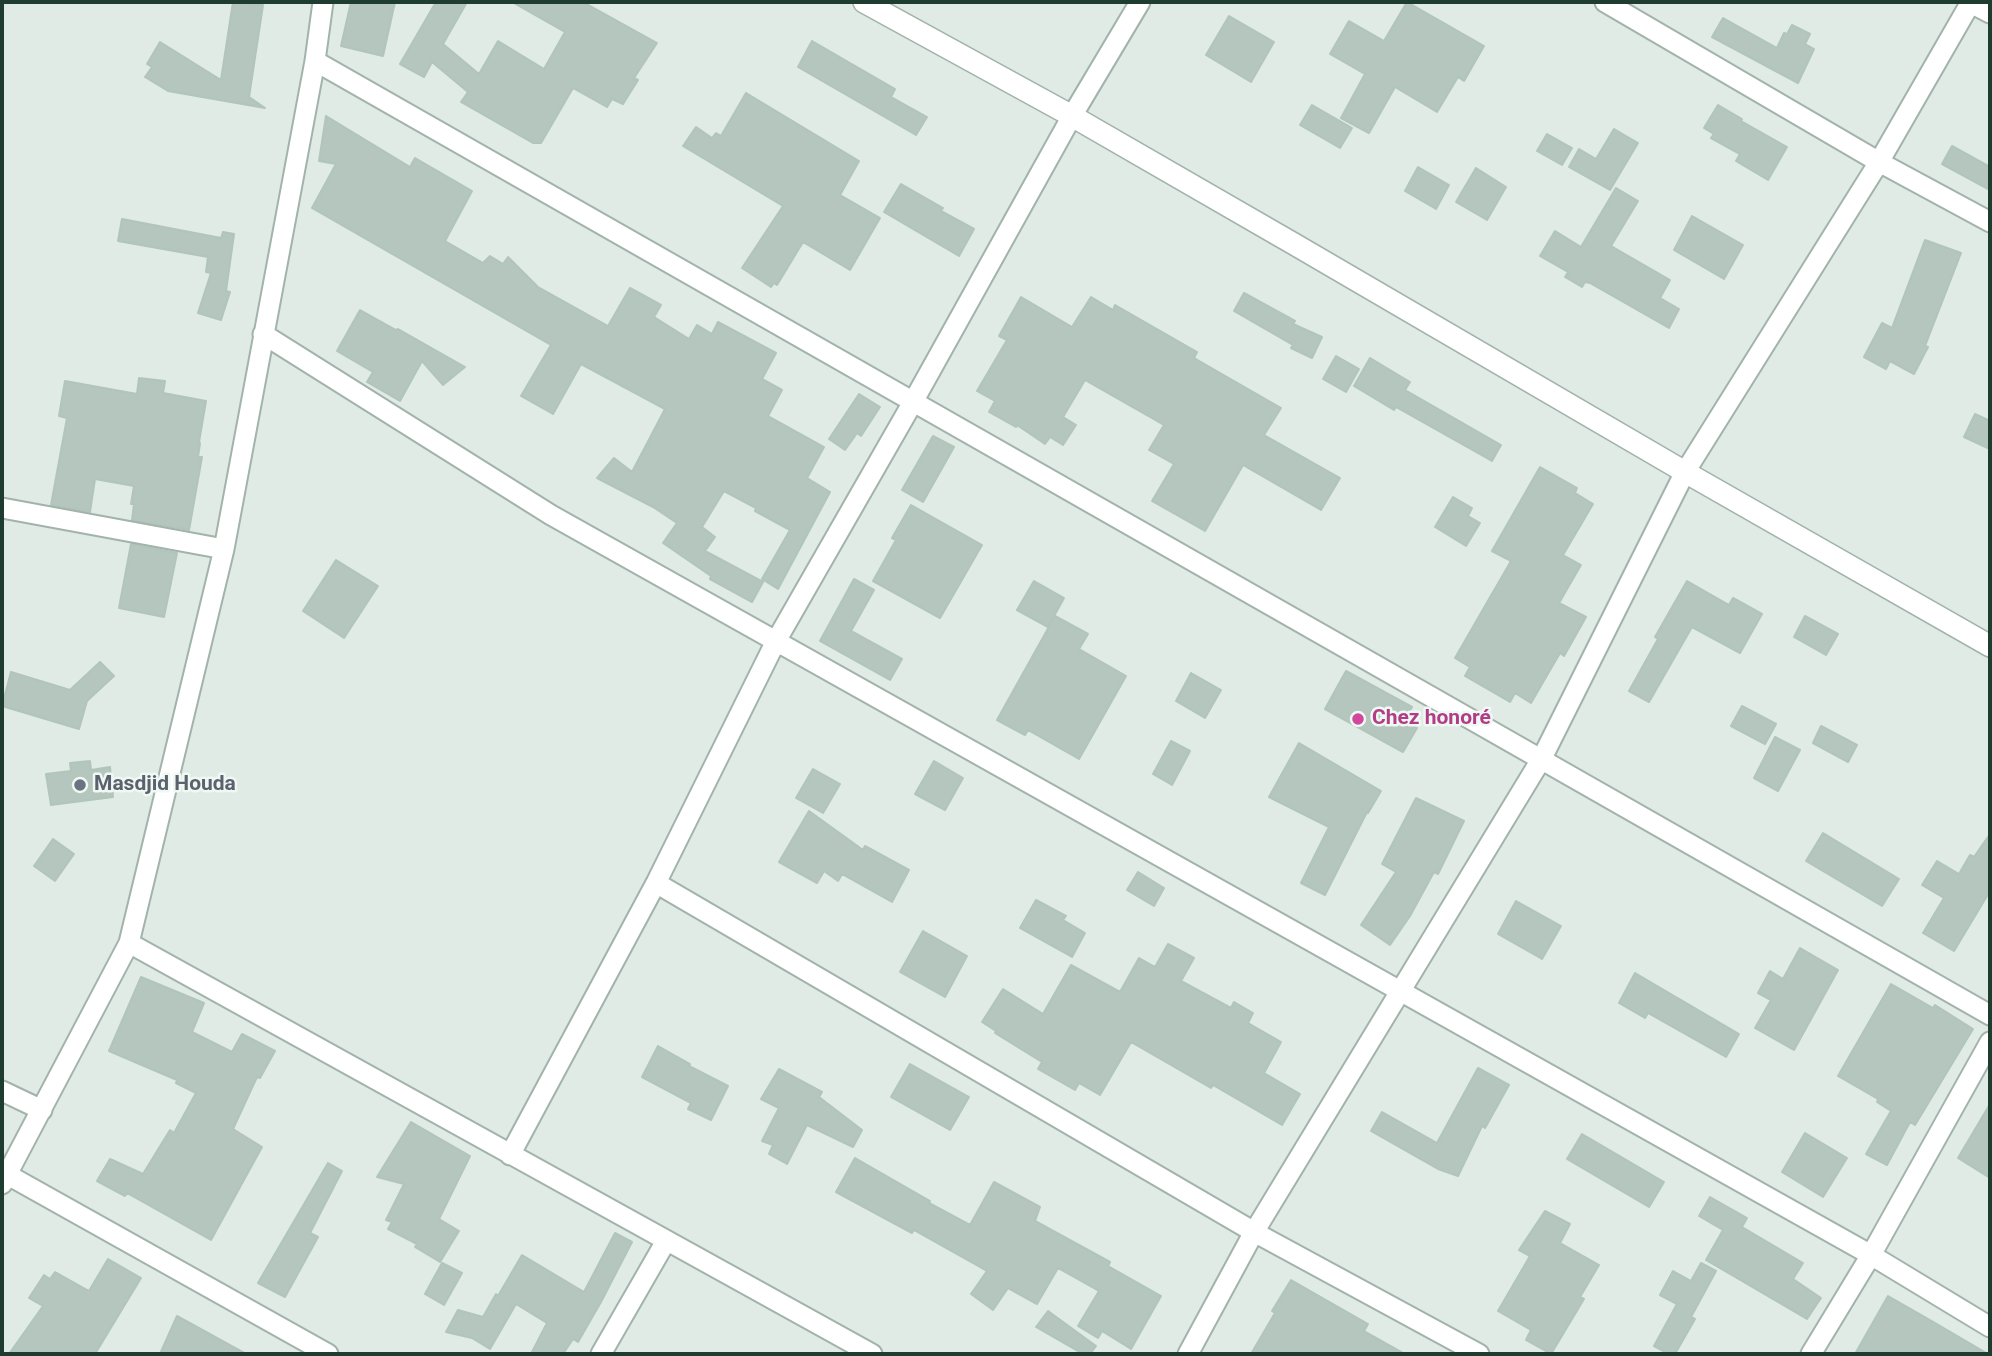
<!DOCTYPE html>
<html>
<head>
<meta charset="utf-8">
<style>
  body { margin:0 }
  #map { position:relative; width:1992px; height:1356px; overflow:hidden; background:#dfebe4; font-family:Roboto,sans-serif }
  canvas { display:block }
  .frame { position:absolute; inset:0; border:4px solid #1f3c31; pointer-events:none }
</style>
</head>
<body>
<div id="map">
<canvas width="1992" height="1356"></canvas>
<div class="frame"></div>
</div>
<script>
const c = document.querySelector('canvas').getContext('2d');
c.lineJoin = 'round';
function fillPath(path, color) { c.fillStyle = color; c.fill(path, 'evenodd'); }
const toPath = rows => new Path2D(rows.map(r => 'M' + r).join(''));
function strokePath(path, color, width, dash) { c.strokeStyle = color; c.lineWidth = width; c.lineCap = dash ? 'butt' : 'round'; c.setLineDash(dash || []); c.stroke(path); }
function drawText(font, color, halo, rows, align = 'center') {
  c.font = font + ' Roboto,sans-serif'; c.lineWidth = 5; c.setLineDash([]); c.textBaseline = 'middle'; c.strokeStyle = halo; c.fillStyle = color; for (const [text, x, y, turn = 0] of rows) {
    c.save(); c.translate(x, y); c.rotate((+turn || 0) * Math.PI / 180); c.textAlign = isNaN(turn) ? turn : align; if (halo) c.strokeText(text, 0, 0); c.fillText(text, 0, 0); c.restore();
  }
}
const building = toPath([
  [233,2,263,5,249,97,265,108,168,91,145,77,152,67,147,64,160,42,221,80,233,2],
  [351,2,395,2,383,56,341,46,351,2],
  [436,2,467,2,443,44,479,74,498,41,544,69,565,32,512,2,583,2,657,43,634,78,638,80,623,104,612,99,607,107,573,88,541,143,533,143,461,102,468,92,432,62,424,77,400,64,436,2],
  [1407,2,1484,46,1464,81,1458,77,1437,112,1395,87,1369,133,1341,118,1365,74,1330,54,1349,21,1384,41,1407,2],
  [1229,16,1274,42,1251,82,1206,55,1229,16],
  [1723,18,1777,48,1784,33,1787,34,1792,25,1810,34,1805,44,1814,49,1798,83,1712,37,1723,18],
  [812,41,895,89,891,97,927,117,916,135,798,67,812,41],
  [746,93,859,161,840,195,880,218,850,270,803,242,777,285,774,283,771,287,742,268,783,206,683,146,696,127,712,138,716,133,721,136,746,93],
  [1312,105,1352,128,1340,148,1300,125,1312,105],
  [1718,105,1742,119,1741,121,1787,147,1768,180,1736,161,1740,154,1711,138,1714,134,1704,128,1718,105],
  [326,116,410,167,415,158,472,191,445,241,483,263,490,256,503,264,508,257,538,287,608,326,630,288,661,305,654,317,689,339,697,325,712,334,718,322,776,353,762,379,782,390,768,416,824,447,807,478,830,492,778,589,762,579,790,530,755,511,756,508,724,491,702,527,715,537,705,551,763,582,752,602,710,579,711,576,663,543,677,523,653,507,597,478,614,458,632,472,665,409,581,364,553,414,521,396,551,345,312,208,336,164,319,161,326,116],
  [1614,129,1638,143,1610,190,1569,167,1579,149,1596,159,1614,129],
  [1547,134,1572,148,1562,165,1537,151,1547,134],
  [1952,146,1990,167,1990,190,1942,164,1952,146],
  [1418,167,1449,185,1436,209,1405,191,1418,167],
  [1476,168,1506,187,1487,220,1456,202,1476,168],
  [901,184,943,208,941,211,974,229,959,256,884,212,901,184],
  [1616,188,1638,201,1611,246,1670,280,1660,298,1679,309,1669,328,1590,283,1585,282,1582,287,1565,277,1568,272,1540,256,1555,231,1581,247,1616,188],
  [1692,216,1743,245,1724,279,1674,250,1692,216],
  [122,219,221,238,223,232,234,234,226,291,230,292,221,320,198,313,211,273,206,272,208,257,118,241,122,219],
  [1925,240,1961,253,1925,346,1928,347,1914,374,1890,361,1886,369,1864,357,1882,323,1892,328,1925,240],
  [1244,293,1295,321,1293,324,1322,337,1312,358,1291,348,1293,345,1234,311,1244,293],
  [1021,297,1072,327,1091,297,1113,310,1115,305,1197,352,1194,358,1281,408,1264,435,1340,478,1321,510,1243,465,1205,531,1152,501,1174,464,1149,450,1164,425,1085,380,1063,417,1076,425,1063,445,1050,437,1045,444,1017,425,1016,427,989,412,995,401,977,391,1007,340,999,336,1021,297],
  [360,310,396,330,398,329,465,367,443,385,422,361,400,401,367,382,373,372,337,351,360,310],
  [1336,356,1359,369,1346,392,1323,379,1336,356],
  [1370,358,1410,382,1405,390,1501,445,1492,461,1396,407,1394,410,1354,386,1370,358],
  [139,378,165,381,163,393,206,401,199,442,200,443,198,457,202,457,189,530,132,520,134,504,131,504,134,486,95,479,90,512,51,505,67,418,59,416,65,381,137,394,139,378],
  [859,394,880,407,861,436,857,433,845,450,829,439,859,394],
  [1975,414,1990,421,1990,449,1964,437,1975,414],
  [933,436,954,447,923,502,902,490,933,436],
  [1540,467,1577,488,1575,493,1593,504,1563,555,1581,565,1559,603,1586,617,1564,656,1560,653,1531,703,1515,693,1510,702,1465,676,1470,667,1455,658,1511,561,1492,551,1540,467],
  [1453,497,1472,508,1468,516,1480,523,1466,546,1435,527,1453,497],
  [911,505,982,545,940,618,873,581,896,540,892,538,911,505],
  [131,544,177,553,164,617,119,608,131,544],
  [336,560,378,586,344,638,303,611,336,560],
  [854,579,874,590,851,631,902,659,890,680,820,641,854,579],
  [1034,581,1064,598,1048,627,1017,610,1034,581],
  [1687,581,1729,605,1733,598,1762,614,1740,653,1692,627,1649,702,1629,691,1658,639,1655,637,1687,581],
  [1055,616,1088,634,1079,649,1126,676,1079,759,1028,730,1025,735,997,720,1055,616],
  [1805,616,1838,634,1826,655,1794,637,1805,616],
  [100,662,114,676,87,701,79,729,2,706,11,672,70,690,100,662],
  [1346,671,1412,707,1405,720,1417,728,1403,752,1325,709,1346,671],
  [1191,673,1221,690,1205,718,1176,701,1191,673],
  [1742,706,1776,724,1765,744,1731,726,1742,706],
  [1821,726,1857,745,1848,762,1813,743,1821,726],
  [1775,737,1800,750,1778,791,1754,778,1775,737],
  [1171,741,1190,751,1172,785,1153,774,1171,741],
  [1299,743,1381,791,1368,813,1367,812,1325,895,1301,883,1329,827,1269,797,1299,743],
  [90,761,91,770,110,767,113,797,51,805,46,774,71,771,70,763,90,761],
  [934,761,963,778,945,810,915,794,934,761],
  [813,769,840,784,823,813,796,798,813,769],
  [1416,798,1464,821,1438,874,1434,872,1410,916,1390,945,1361,925,1396,872,1382,864,1416,798],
  [809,811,863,850,865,846,909,870,892,902,842,874,838,881,824,871,817,883,779,862,809,811],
  [1823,833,1899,879,1882,906,1806,861,1823,833],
  [1990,834,1990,891,1954,951,1923,933,1944,898,1922,885,1937,861,1959,874,1970,855,1974,857,1990,834],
  [53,839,74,854,55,881,34,866,53,839],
  [1138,872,1164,888,1154,906,1127,890,1138,872],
  [1036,900,1066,916,1063,920,1085,933,1072,957,1020,928,1036,900],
  [1516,901,1561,926,1542,959,1498,934,1516,901],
  [923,931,967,956,945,997,900,972,923,931],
  [1168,944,1194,958,1181,981,1231,1008,1234,1002,1253,1013,1248,1023,1281,1042,1264,1073,1300,1094,1282,1125,1213,1085,1211,1088,1131,1042,1100,1095,1079,1083,1075,1090,1038,1069,1042,1062,995,1033,996,1031,982,1022,1003,989,1043,1014,1071,965,1120,992,1139,958,1155,967,1168,944],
  [1800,948,1838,970,1794,1050,1755,1028,1771,1000,1758,993,1770,971,1783,979,1800,948],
  [1635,973,1739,1034,1726,1057,1648,1013,1645,1018,1619,1003,1635,973],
  [141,977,204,1003,192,1032,232,1052,242,1034,275,1051,260,1078,257,1077,233,1129,262,1147,211,1240,127,1193,125,1196,97,1181,110,1159,143,1174,170,1130,174,1133,196,1093,176,1083,177,1080,109,1051,141,977],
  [1891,984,1933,1008,1935,1005,1973,1029,1915,1125,1910,1122,1887,1165,1866,1154,1891,1111,1877,1102,1878,1099,1838,1076,1891,984],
  [658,1046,690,1064,689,1066,728,1086,711,1120,688,1109,691,1103,642,1077,658,1046],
  [910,1064,969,1097,950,1130,891,1097,910,1064],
  [1478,1068,1509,1085,1485,1128,1482,1126,1458,1176,1438,1169,1371,1131,1382,1112,1437,1143,1478,1068],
  [779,1069,822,1092,819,1097,862,1130,853,1147,807,1125,787,1164,769,1154,773,1145,762,1141,779,1108,761,1099,779,1069],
  [1990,1104,1990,1178,1958,1158,1990,1104],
  [411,1122,470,1156,439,1219,459,1231,440,1262,415,1247,417,1244,388,1229,392,1222,386,1220,404,1184,377,1177,411,1122],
  [1805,1133,1847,1158,1823,1197,1782,1172,1805,1133],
  [1582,1134,1664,1182,1649,1207,1567,1159,1582,1134],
  [855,1158,930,1201,929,1203,970,1225,994,1182,1040,1207,1035,1221,1110,1262,1108,1266,1161,1296,1131,1349,1102,1331,1098,1338,1078,1326,1099,1291,1058,1268,1037,1304,1008,1288,993,1310,971,1294,987,1271,914,1230,912,1233,836,1192,855,1158],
  [328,1163,342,1171,310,1233,318,1237,285,1297,258,1283,328,1163],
  [1710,1197,1747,1218,1742,1227,1803,1263,1793,1279,1821,1298,1807,1319,1706,1260,1723,1230,1699,1216,1710,1197],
  [1545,1211,1570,1224,1560,1243,1599,1265,1580,1297,1584,1299,1551,1354,1526,1340,1531,1330,1498,1311,1530,1256,1519,1250,1545,1211],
  [615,1233,632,1242,601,1302,578,1342,573,1339,563,1354,531,1354,547,1323,516,1304,490,1349,472,1338,446,1332,458,1310,483,1317,496,1294,498,1296,522,1255,584,1292,615,1233],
  [108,1259,141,1278,95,1354,9,1354,43,1306,29,1298,44,1275,50,1279,55,1272,89,1291,108,1259],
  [442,1263,462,1273,444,1305,425,1294,442,1263],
  [1701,1263,1716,1271,1691,1317,1695,1319,1675,1354,1669,1354,1654,1346,1677,1304,1660,1295,1673,1271,1691,1281,1701,1263],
  [1291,1280,1368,1324,1364,1331,1405,1354,1251,1354,1275,1313,1272,1311,1291,1280],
  [1888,1296,1930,1320,1988,1354,1855,1354,1888,1296],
  [1048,1311,1096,1346,1090,1354,1083,1354,1036,1327,1048,1311],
  [177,1316,246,1354,160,1354,177,1316]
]);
fillPath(building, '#b4c6bd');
strokePath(building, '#b1c5bb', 2);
const minor = toPath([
  [1605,2,1879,162,1990,222],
  [1969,2,1990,13],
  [315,61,1990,1015],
  [263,334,551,515,1871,1255,1990,1327],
  [2,508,224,549],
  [656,883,1254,1232,1479,1354],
  [129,943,872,1354],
  [2,1091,42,1110],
  [510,1155,656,883,776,641,913,402,1072,116,1140,2],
  [8,1175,328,1354],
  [2,1184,129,943,224,549,315,61,323,2],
  [601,1354,666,1241],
  [1188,1354,1254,1232,1542,758,1685,472,1879,162,1971,2],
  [1811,1354,1871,1255,1990,1042]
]);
const tertiary = toPath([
  [864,2,1072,116,1294,244,1685,472,1990,646]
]);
strokePath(minor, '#a2b3ab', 23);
strokePath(tertiary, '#a2b3ab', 24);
strokePath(minor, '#fff', 19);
strokePath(tertiary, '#fff', 21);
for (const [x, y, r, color] of [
  [1358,719,7,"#d1479c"],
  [80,785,7,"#6b7280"]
]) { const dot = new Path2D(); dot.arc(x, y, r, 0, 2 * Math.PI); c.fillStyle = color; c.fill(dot); strokePath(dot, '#eff8f3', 2.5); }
drawText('bold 21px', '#b23c85', '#eff8f3', [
  ["Chez honoré",1372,719]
], 'left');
drawText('bold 21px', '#5b616d', '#eff8f3', [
  ["Masdjid Houda",94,785]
], 'left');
</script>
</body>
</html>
